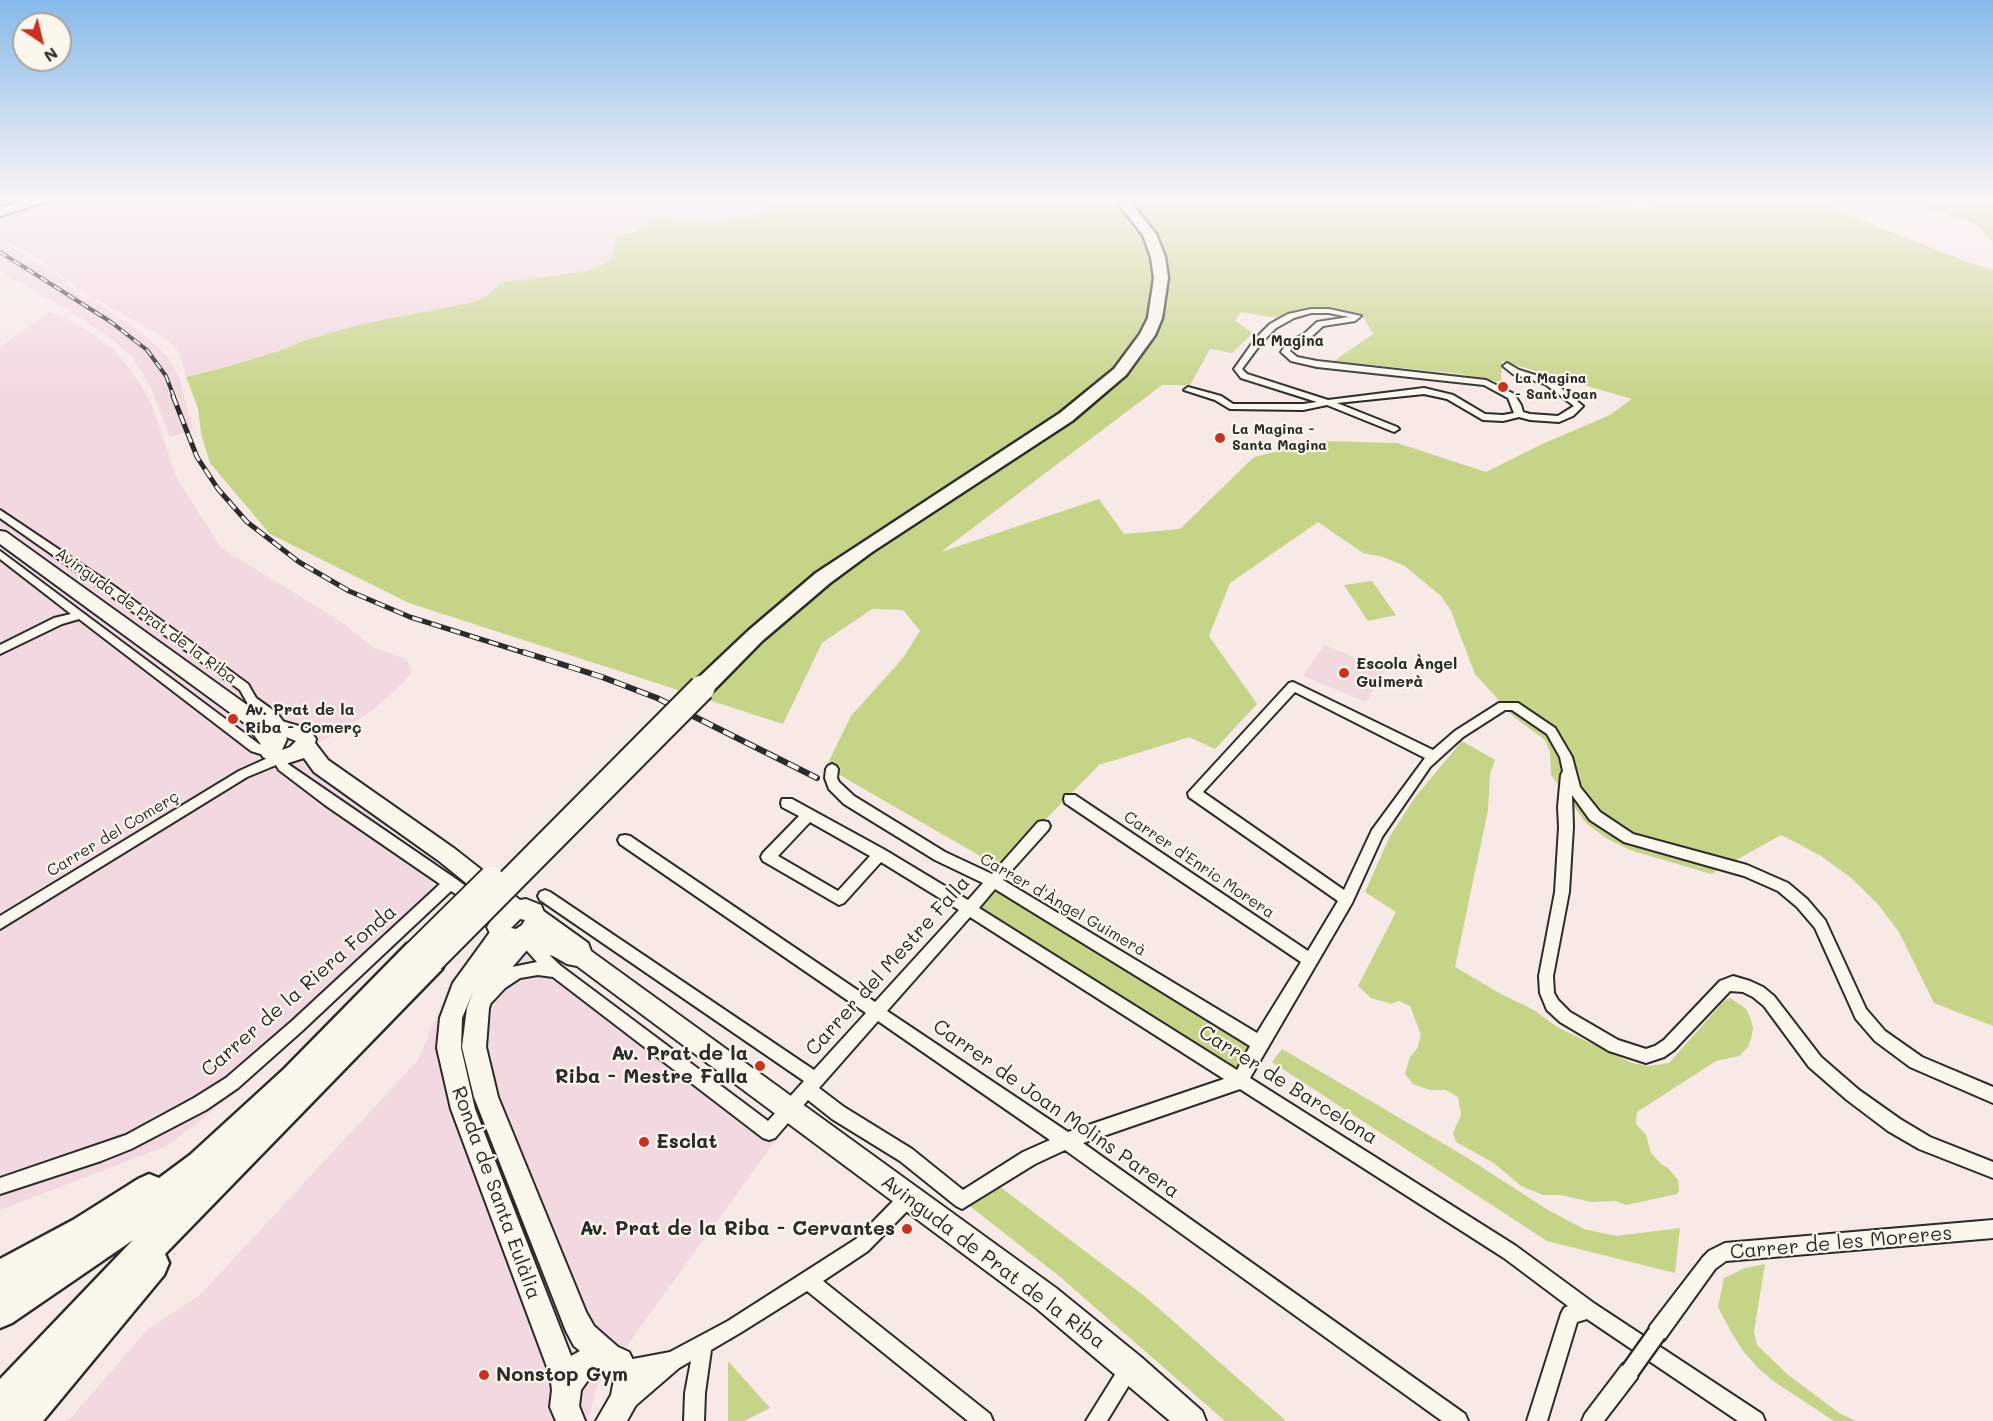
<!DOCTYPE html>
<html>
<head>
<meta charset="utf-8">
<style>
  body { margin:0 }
  #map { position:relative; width:1993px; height:1421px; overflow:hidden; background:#f7e9e6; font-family:Mali,sans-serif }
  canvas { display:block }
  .north { position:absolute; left:12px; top:12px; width:60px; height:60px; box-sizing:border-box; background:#fbf7ec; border:2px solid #a8a59f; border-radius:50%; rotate:145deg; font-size:16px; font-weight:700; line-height:24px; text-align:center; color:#2b2b2b }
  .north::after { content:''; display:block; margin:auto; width:21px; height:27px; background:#c8321e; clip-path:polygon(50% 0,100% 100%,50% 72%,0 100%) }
</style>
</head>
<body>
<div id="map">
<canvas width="1993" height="1421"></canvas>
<div class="north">N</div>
</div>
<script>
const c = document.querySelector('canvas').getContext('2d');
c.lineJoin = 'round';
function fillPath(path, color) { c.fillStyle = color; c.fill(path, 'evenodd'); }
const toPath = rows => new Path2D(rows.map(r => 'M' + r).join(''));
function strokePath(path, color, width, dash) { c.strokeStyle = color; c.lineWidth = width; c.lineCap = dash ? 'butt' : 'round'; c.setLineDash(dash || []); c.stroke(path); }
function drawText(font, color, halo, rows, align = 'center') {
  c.font = font + ' Mali,sans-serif'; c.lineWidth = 4.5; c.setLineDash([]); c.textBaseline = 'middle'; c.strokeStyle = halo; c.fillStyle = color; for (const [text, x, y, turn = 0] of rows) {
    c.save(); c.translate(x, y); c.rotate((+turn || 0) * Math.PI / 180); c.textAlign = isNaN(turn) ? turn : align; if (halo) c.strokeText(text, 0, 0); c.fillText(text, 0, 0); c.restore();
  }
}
fillPath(toPath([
  [47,199,810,199,773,206,751,218,723,221,648,220,637,231,617,236,610,261,600,266,585,271,502,283,487,296,475,302,362,324,306,340,279,351,226,367,186,377,180,354,167,339,88,295,27,251,9,243,5,243,52,271,82,296,87,296,140,331,167,356,178,375,193,430,170,437,150,385,131,356,112,339,73,313,0,271,0,213],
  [49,312,64,317,86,329,116,352,139,382,152,406,176,476,220,547,343,623,372,647,406,659,412,672,404,682,372,711,319,743,444,897,239,1090,167,1146,0,1210,0,347],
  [1324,645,1386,670,1366,702,1303,676],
  [492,936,546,952,784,1129,596,1388,588,1421,68,1421,148,1329,200,1295,418,1060,453,977]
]), '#f2d8df');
fillPath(toPath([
  [810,199,1546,199,1582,206,1643,208,1689,203,1692,199,1826,199,1832,206,1868,223,1970,263,1993,269,1993,1026,1934,1003,1899,932,1877,903,1850,877,1821,856,1795,842,1781,835,1711,874,1630,850,1606,838,1586,823,1551,775,1550,752,1545,740,1514,717,1475,674,1451,611,1441,596,1405,566,1383,557,1363,553,1318,522,1230,583,1209,636,1257,704,1215,749,1189,737,1099,765,999,867,826,767,851,716,903,658,920,631,903,610,872,609,822,643,783,724,409,603,270,534,210,463,201,433,198,408,186,377,226,367,279,351,306,340,362,324,475,302,487,296,501,283,585,271,600,266,610,261,617,236,637,231,648,220,723,221,751,218,773,206],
  [1316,307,1362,315,1373,334,1334,361,1460,374,1501,382,1502,361,1632,399,1610,415,1540,445,1486,472,1397,443,1322,441,1254,457,1180,529,1124,534,1099,499,941,552,1162,385,1190,385,1210,349,1232,353,1253,333,1235,321,1241,312,1278,318],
  [1937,199,1993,199,1993,242,1975,223,1919,205,1915,202],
  [1372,581,1396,615,1368,621,1344,585],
  [1462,741,1495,760,1490,774,1488,810,1455,967,1499,993,1534,1010,1557,1027,1632,1063,1649,1066,1669,1063,1725,1000,1730,998,1746,1009,1751,1020,1753,1029,1751,1039,1748,1047,1739,1056,1716,1061,1637,1112,1636,1124,1646,1135,1651,1153,1662,1165,1667,1167,1678,1180,1679,1191,1677,1194,1626,1205,1616,1201,1591,1202,1561,1195,1543,1195,1521,1186,1494,1163,1456,1142,1453,1133,1461,1115,1458,1097,1446,1090,1430,1090,1413,1084,1405,1074,1410,1057,1417,1049,1421,1035,1410,1006,1399,1001,1391,1004,1371,998,1358,986,1396,912,1365,892,1390,836,1416,796],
  [993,881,1254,1048,1238,1078,968,910],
  [1282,1049,1466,1157,1548,1210,1584,1229,1616,1236,1680,1228,1675,1273,1547,1241,1272,1062],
  [991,1180,1147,1298,1286,1421,1225,1421,1059,1276,962,1200],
  [1765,1264,1754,1331,1757,1345,1787,1374,1839,1413,1856,1421,1834,1421,1776,1383,1759,1369,1743,1351,1730,1330,1718,1307,1724,1278,1745,1268],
  [728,1361,770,1408,744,1421,728,1421]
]), '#c6d487');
const street = toPath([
  [44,199,54,199,0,216,0,212,44,199],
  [1311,309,1329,309,1361,316,1355,321,1323,326,1310,338,1293,347,1290,351,1297,357,1317,361,1486,380,1514,394,1521,405,1523,412,1530,414,1558,416,1574,406,1545,384,1513,374,1503,366,1507,363,1519,370,1551,380,1583,406,1573,416,1559,422,1530,420,1519,417,1503,421,1483,420,1447,399,1424,394,1337,403,1397,427,1399,429,1394,432,1327,405,1303,410,1230,409,1215,400,1184,390,1188,387,1221,396,1233,404,1303,404,1317,402,1241,378,1234,369,1256,338,1270,324,1288,314,1311,309],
  [1311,313,1329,313,1349,317,1317,322,1304,334,1287,343,1281,352,1291,361,1317,367,1484,385,1508,398,1514,413,1503,415,1485,414,1453,395,1424,388,1328,400,1247,374,1242,369,1262,342,1276,328,1294,318,1311,313],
  [0,510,118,589,248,684,256,698,277,713,288,728,286,731,278,731,269,719,248,704,240,690,110,595,0,518,0,510],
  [0,551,259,744,274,749,276,752,275,755,283,755,288,764,456,879,478,895,480,899,478,903,473,905,451,891,302,1031,238,1088,206,1110,131,1149,101,1161,0,1194,0,1178,126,1135,194,1098,226,1078,292,1021,440,884,325,805,279,770,276,765,247,777,0,929,0,916,239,771,270,757,251,751,79,619,62,624,0,654,0,645,54,618,71,614,0,559,0,551],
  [1293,682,1433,750,1455,731,1499,703,1518,703,1555,728,1572,757,1580,787,1600,812,1633,834,1747,865,1788,883,1807,899,1825,920,1866,1009,1885,1031,1922,1057,1993,1087,1993,1103,1910,1067,1875,1041,1856,1019,1815,928,1797,907,1778,891,1744,876,1624,842,1590,820,1572,795,1573,827,1569,892,1553,976,1554,993,1558,1000,1570,1012,1618,1040,1646,1049,1655,1046,1664,1040,1720,981,1733,976,1750,981,1763,987,1774,996,1821,1057,1859,1090,1900,1119,1930,1137,1993,1162,1993,1178,1919,1149,1888,1131,1847,1100,1809,1067,1764,1006,1753,997,1743,992,1730,991,1674,1050,1664,1057,1646,1063,1609,1051,1560,1022,1547,1010,1540,993,1539,976,1555,892,1559,827,1558,807,1561,775,1563,771,1560,757,1547,734,1512,710,1505,710,1463,737,1430,767,1382,837,1352,903,1250,1078,1516,1246,1595,1304,1762,1414,1765,1421,1738,1421,1587,1319,1577,1322,1547,1421,1527,1421,1561,1314,1564,1308,1568,1306,1504,1258,1240,1089,1083,1143,1465,1414,1468,1421,1442,1421,1065,1150,1035,1164,962,1209,956,1206,900,1161,832,1119,808,1100,775,1138,769,1140,763,1138,553,977,538,975,520,978,505,988,492,1002,487,1004,482,1002,480,997,495,978,512,967,537,962,518,941,520,937,525,935,530,937,561,966,768,1121,804,1081,540,900,538,896,540,892,545,890,550,892,814,1070,866,1013,620,844,618,840,620,836,625,835,630,836,875,1002,959,910,881,862,844,903,839,905,763,861,761,857,763,853,799,816,782,807,781,803,782,799,792,799,885,850,968,900,983,883,935,860,844,804,829,789,825,778,826,769,828,766,832,764,836,766,838,769,837,778,839,782,854,796,945,852,992,874,1038,822,1043,821,1048,822,1050,826,1048,830,1003,880,1257,1033,1301,962,1065,803,1064,799,1065,795,1075,795,1308,951,1338,901,1189,797,1188,793,1289,683,1293,682],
  [1295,692,1425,758,1372,830,1344,890,1203,792,1295,692],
  [810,822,870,856,838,891,778,856,810,822],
  [995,889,1250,1046,1237,1070,979,908,995,889],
  [970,917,1224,1079,1068,1132,887,1011,970,917],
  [878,1021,1050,1140,1023,1152,963,1190,912,1149,844,1107,819,1088,878,1021],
  [908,1189,914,1192,917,1198,914,1204,868,1251,823,1281,990,1414,993,1421,968,1421,807,1291,740,1333,711,1350,705,1393,704,1421,684,1421,685,1393,691,1361,679,1368,635,1406,628,1409,621,1406,618,1399,621,1392,641,1376,624,1378,617,1376,615,1369,617,1362,670,1352,728,1321,856,1239,902,1192,908,1189],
  [1993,1220,1993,1238,1726,1261,1715,1269,1664,1340,1657,1342,1650,1340,1648,1333,1650,1326,1703,1257,1709,1251,1725,1243,1993,1220],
  [1131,1358,1138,1360,1140,1367,1107,1421,1086,1421,1124,1360,1131,1358],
  [1630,1362,1637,1364,1639,1371,1637,1378,1604,1421,1582,1421,1585,1414,1623,1364,1630,1362]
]);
const secondary = toPath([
  [535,907,542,910,588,943,591,951,1056,1288,1141,1357,1202,1411,1206,1421,1170,1421,1036,1308,577,966,567,964,553,956,527,950,497,985,489,1008,486,1047,498,1097,586,1312,594,1326,618,1347,629,1352,642,1378,638,1401,627,1421,596,1421,611,1395,614,1380,607,1371,591,1376,581,1390,579,1406,585,1421,556,1421,550,1407,552,1390,550,1375,451,1109,437,1048,440,1018,453,983,493,928,501,926,509,928,510,932,519,930,529,923,524,916,528,910,535,907],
  [473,992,467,1008,462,1047,474,1097,566,1331,574,1346,580,1351,571,1356,475,1109,461,1048,462,1018,473,992]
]);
const primary = toPath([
  [29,199,46,199,0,214,0,207,29,199],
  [0,531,6,532,261,715,309,729,316,739,315,743,328,760,455,849,520,900,526,899,541,905,547,920,539,939,518,949,495,944,487,927,498,909,439,861,314,772,304,758,279,766,263,757,260,752,262,746,247,725,0,544,0,531],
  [286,737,296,741,290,747,282,750,287,739,286,737],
  [520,919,525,920,522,925,516,929,511,928,520,919]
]);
const highway = toPath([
  [1115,199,1128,199,1156,234,1165,257,1168,278,1162,318,1155,335,1126,375,1072,421,872,552,830,583,762,641,710,694,702,696,694,694,691,688,694,682,748,631,816,573,1060,413,1114,369,1140,334,1148,318,1154,278,1151,257,1143,235,1115,199],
  [417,940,427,944,429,949,442,951,446,960,442,969,165,1254,169,1263,164,1275,43,1421,0,1421,0,1379,133,1240,12,1323,0,1328,0,1259,73,1220,138,1179,149,1174,159,1178,190,1155,284,1069,407,944,417,940]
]);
strokePath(street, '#2b2b2b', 4);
strokePath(secondary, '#2b2b2b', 4);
strokePath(primary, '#2b2b2b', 4);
strokePath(highway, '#2b2b2b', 5);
fillPath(street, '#fbf7ec');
fillPath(secondary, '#fbf7ec');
fillPath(primary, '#fbf7ec');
fillPath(highway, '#fbf7ec');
const railFar2 = toPath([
  [0,252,111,322,147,350,166,376,174,397]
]);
const railFar1 = toPath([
  [173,396,197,457,218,489,247,522,299,562,349,591,410,617,528,654]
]);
const rail = toPath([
  [523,652,602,677,657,698,817,778]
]);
strokePath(railFar2, '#2b2b2b', 4);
strokePath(railFar1, '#2b2b2b', 5);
strokePath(rail, '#2b2b2b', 6);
strokePath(railFar2, '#fbf7ec', 2, [8]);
strokePath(railFar1, '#fbf7ec', 3, [10]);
strokePath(rail, '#fbf7ec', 4, [12]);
const streetBridge = toPath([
  [1630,1371,1657,1333]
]);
const highwayBridge = toPath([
  [417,952,491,879],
  [432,960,702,688]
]);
strokePath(streetBridge, '#2b2b2b', 22, []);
strokePath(highwayBridge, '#2b2b2b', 29, []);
strokePath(streetBridge, '#fbf7ec', 17);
strokePath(highwayBridge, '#fbf7ec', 25);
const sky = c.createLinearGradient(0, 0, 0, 398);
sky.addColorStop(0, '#86b9ea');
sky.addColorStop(0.5, '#fbf5f4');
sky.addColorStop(1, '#fbf5f400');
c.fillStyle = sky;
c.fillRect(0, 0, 1993, 398);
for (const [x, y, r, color] of [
  [1503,387,6,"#c8321e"],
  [1220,438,6,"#c8321e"],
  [1344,673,6,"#c8321e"],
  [233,719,6,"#c8321e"],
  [760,1066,6,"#c8321e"],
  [644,1142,6,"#c8321e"],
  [907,1229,6,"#c8321e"],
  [484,1375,6,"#c8321e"]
]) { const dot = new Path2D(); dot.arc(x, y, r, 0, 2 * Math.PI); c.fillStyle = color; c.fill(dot); strokePath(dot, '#fbf7ec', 2); }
drawText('bold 14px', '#2b2b2b', '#fbf7ec', [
  ["La Magina",1515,379],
  ["- Sant Joan",1515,395],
  ["La Magina -",1232,430],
  ["Santa Magina",1232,446]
], 'left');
drawText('bold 15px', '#2b2b2b', '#fbf7ec', [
  ["la Magina",1288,341]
]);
drawText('16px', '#2b2b2b', '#fbf7ec', [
  ["Avinguda de Prat de la Riba",146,616,36],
  ["Carrer del Comerç",113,834,-31],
  ["Carrer d'Enric Morera",1199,865,34],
  ["Carrer d'Àngel Guimerà",1063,905,30]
]);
drawText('bold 16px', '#2b2b2b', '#fbf7ec', [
  ["Escola Àngel",1356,664],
  ["Guimerà",1356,682],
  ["Av. Prat de la",245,710],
  ["Riba - Comerç",245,728]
], 'left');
drawText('20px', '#2b2b2b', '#fbf7ec', [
  ["Carrer del Mestre Falla",888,966,-48],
  ["Carrer de la Riera Fonda",299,991,-41],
  ["Carrer de Barcelona",1288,1085,32],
  ["Carrer de Joan Molins Parera",1056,1109,35],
  ["Ronda de Santa Eulàlia",496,1193,70],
  ["Carrer de les Moreres",1841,1243,-5],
  ["Avinguda de Prat de la Riba",993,1262,37]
]);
drawText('bold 20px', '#2b2b2b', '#fbf7ec', [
  ["Av. Prat de la",748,1054],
  ["Riba - Mestre Falla",748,1077],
  ["Esclat",656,1142,"left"],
  ["Av. Prat de la Riba - Cervantes",895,1229],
  ["Nonstop Gym",496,1375,"left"]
], 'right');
</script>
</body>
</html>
